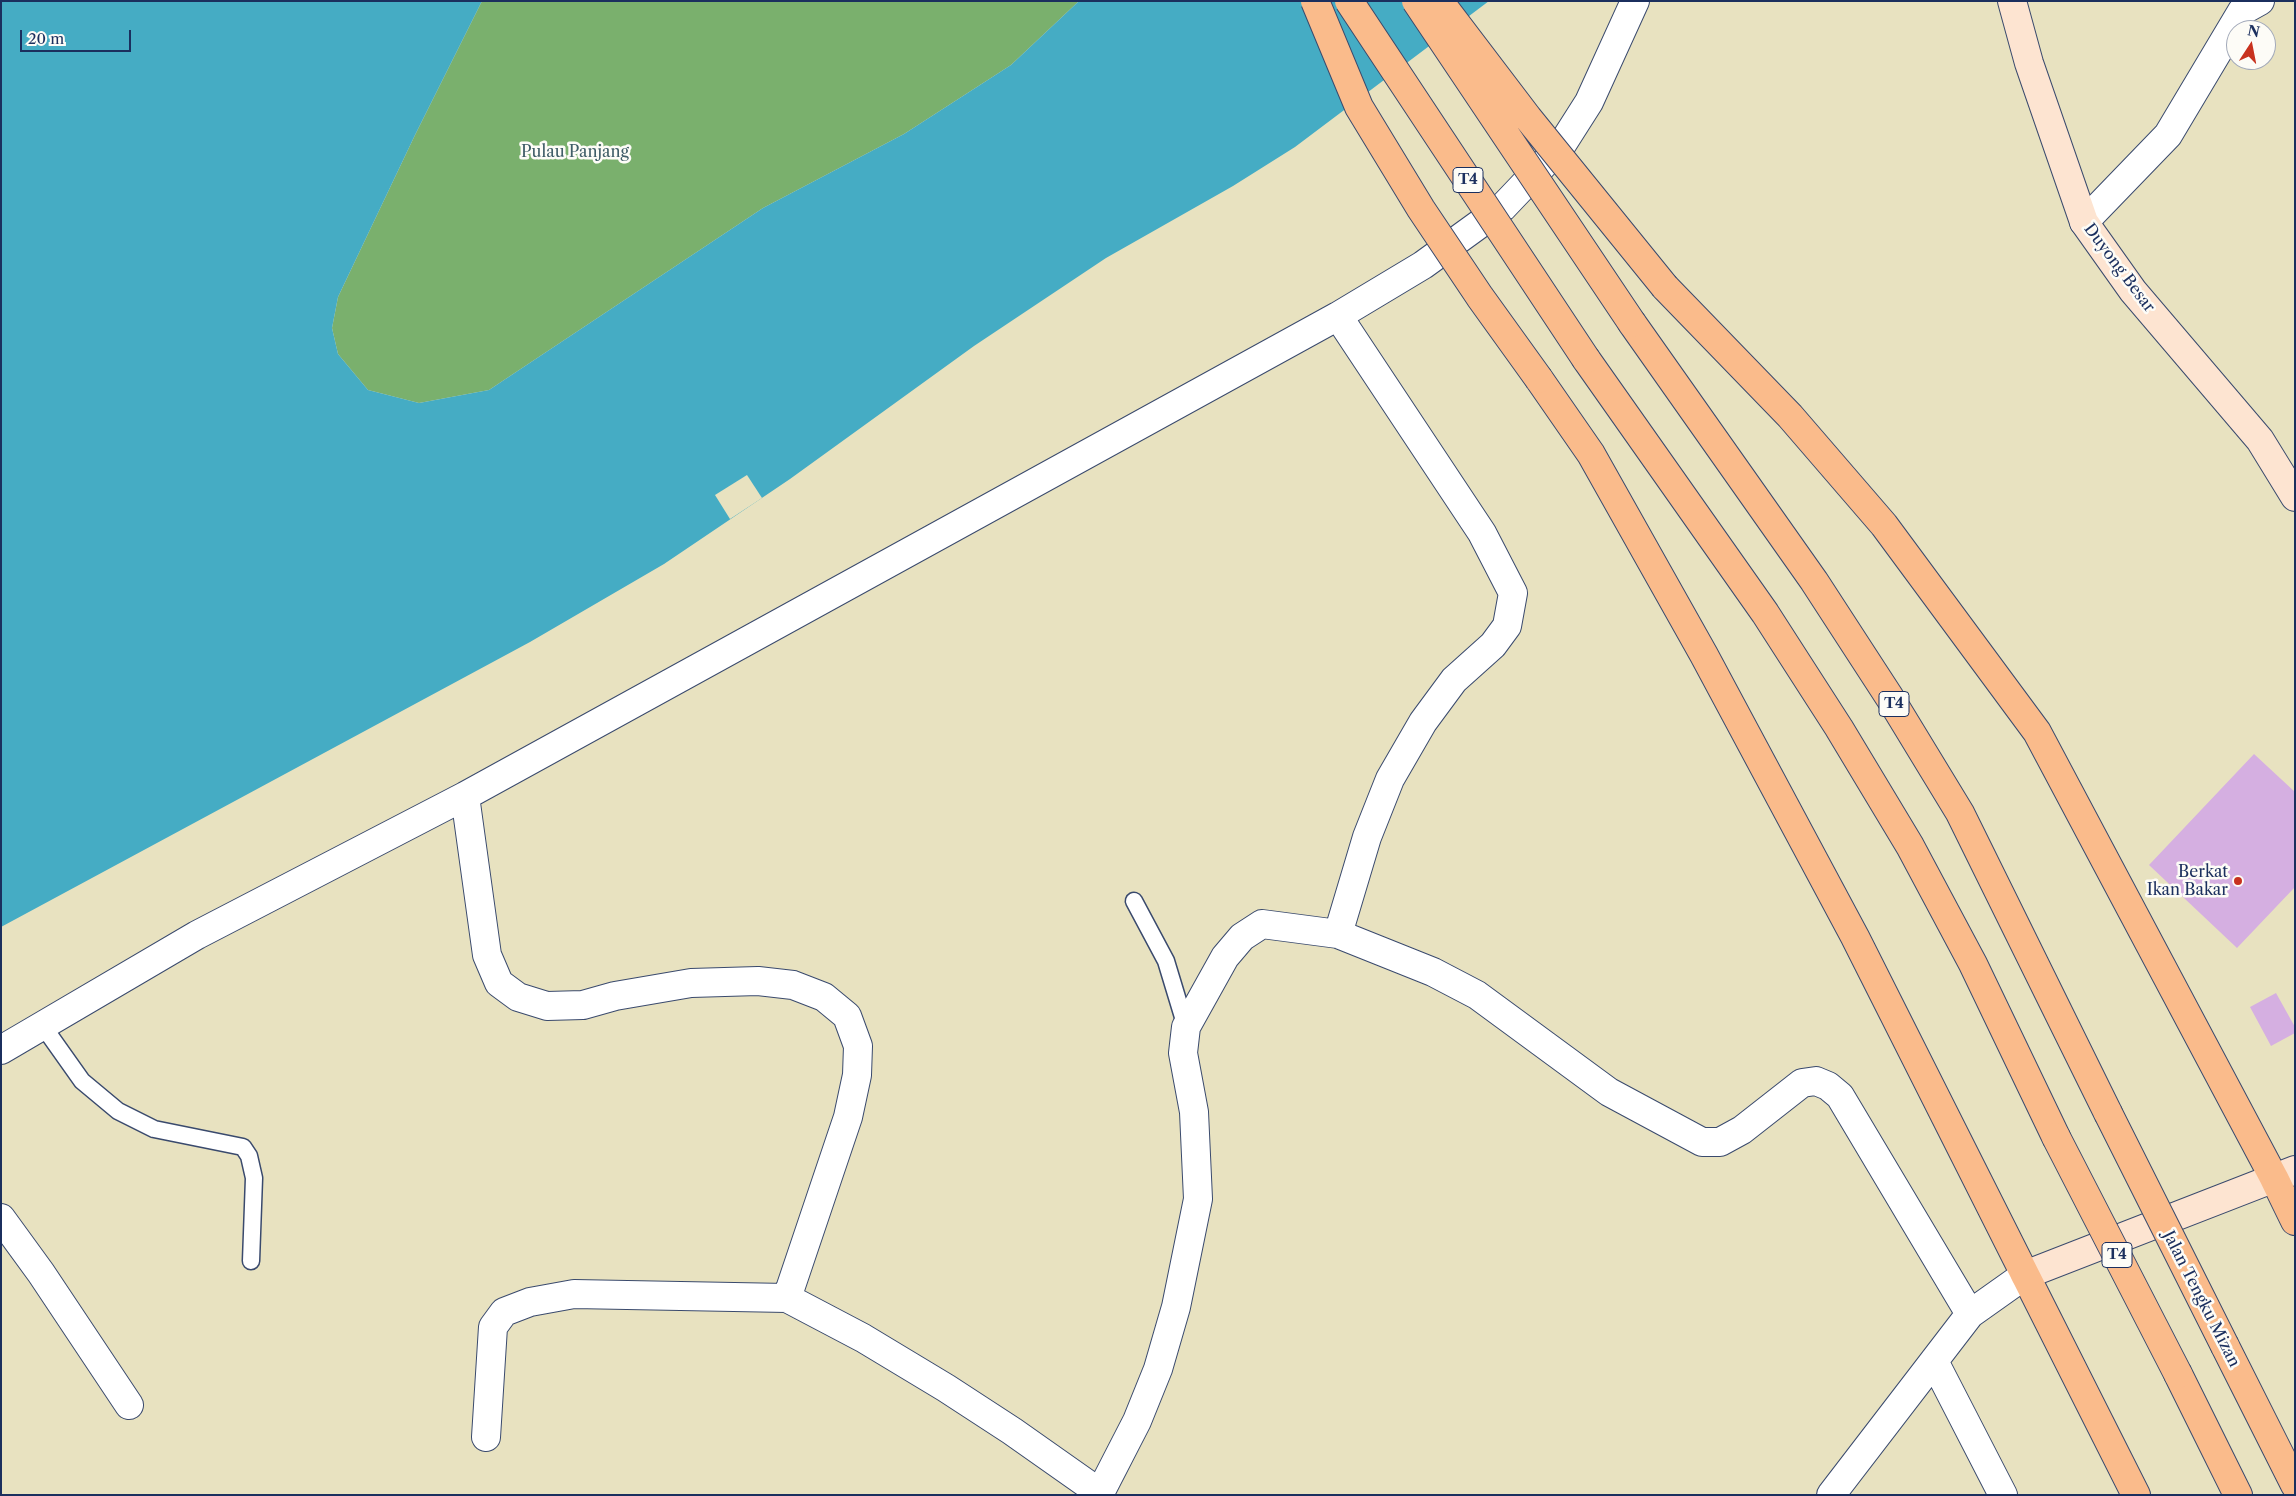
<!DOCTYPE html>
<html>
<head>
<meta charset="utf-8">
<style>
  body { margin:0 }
  #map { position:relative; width:2296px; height:1496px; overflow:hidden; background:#e8e2c0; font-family:"Libre Caslon Text",serif }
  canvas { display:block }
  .frame { position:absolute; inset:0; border:2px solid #1b2f5e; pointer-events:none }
  .north { position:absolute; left:2226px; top:20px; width:50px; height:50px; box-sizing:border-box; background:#fdfcf7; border:1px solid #a3aaba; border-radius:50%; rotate:11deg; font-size:14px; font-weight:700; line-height:20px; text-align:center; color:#1b2f5e }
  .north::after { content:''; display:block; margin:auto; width:18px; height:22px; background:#c8321e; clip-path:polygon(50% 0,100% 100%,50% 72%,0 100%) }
  .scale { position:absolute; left:20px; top:30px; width:111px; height:22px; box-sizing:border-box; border:2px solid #1b2f5e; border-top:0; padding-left:6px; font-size:15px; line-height:18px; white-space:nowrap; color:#1b2f5e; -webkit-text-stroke:4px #fdfcf7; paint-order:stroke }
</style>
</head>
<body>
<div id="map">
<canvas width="2296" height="1496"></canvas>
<div class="frame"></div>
<div class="north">N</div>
<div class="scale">20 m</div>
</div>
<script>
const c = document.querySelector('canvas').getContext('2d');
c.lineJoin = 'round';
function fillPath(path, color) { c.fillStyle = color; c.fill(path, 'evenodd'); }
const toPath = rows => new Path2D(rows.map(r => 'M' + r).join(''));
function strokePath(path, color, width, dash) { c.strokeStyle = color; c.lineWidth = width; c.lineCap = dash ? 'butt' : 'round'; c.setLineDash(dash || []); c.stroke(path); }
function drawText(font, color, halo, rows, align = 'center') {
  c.font = font + ' "Libre Caslon Text",serif'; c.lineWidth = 5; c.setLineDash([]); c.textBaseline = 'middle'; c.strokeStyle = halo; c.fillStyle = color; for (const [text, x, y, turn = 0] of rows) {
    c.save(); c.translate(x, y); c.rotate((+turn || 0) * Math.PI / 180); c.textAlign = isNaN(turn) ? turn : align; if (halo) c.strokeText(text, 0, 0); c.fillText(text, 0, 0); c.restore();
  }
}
fillPath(toPath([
  [482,1,1079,1,1011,65,904,134,763,208,489,390,419,403,368,390,338,354,332,328,338,297,415,135]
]), '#7ab06d');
fillPath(toPath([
  [1,1,482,1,415,135,338,297,332,328,338,354,368,390,419,403,489,390,763,208,904,134,1011,65,1079,1,1489,1,1295,147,1233,186,1106,258,974,346,790,479,664,564,530,642,1,927]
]), '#45acc4');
fillPath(toPath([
  [747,475,762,498,730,519,715,495]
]), '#e8e2c0');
fillPath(toPath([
  [2254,754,2295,792,2295,887,2237,948,2149,865],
  [2276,993,2295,1027,2295,1033,2271,1046,2250,1007]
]), '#d5afe1');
const lane = toPath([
  [1134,901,1166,961,1186,1027],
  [43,1026,82,1081,118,1111,154,1129,243,1147,249,1156,254,1178,251,1261]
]);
const street = toPath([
  [2084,222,2168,135,2242,11,2260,1],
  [465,796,487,955,499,983,518,997,547,1006,583,1005,615,996,691,983,758,981,793,985,824,997,847,1016,858,1046,857,1075,848,1117,787,1298,574,1294,530,1302,504,1312,493,1327,486,1437],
  [1338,934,1367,837,1390,779,1423,722,1454,680,1493,645,1507,626,1513,593,1482,533,1338,316],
  [1,1050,197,935,465,796,1338,316,1423,265,1503,207,1561,146,1589,102,1635,1],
  [1,1218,41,1273,129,1405],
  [787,1298,863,1338,946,1388,1012,1431,1100,1493,1137,1421,1158,1369,1176,1307,1198,1199,1194,1112,1183,1053,1186,1027,1225,957,1242,937,1262,924,1338,934,1433,972,1477,995,1609,1092,1702,1142,1720,1142,1742,1130,1802,1083,1816,1081,1828,1086,1840,1096,1970,1314],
  [1934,1361,2003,1495],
  [1831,1495,1970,1314,2025,1275]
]);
const secondary = toPath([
  [2012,1,2029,63,2084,222,2133,291,2260,440,2295,497],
  [2025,1275,2295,1170]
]);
const highway = toPath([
  [1665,287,1790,416,1884,525,2037,732,2274,1178,2295,1221],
  [1632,323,1814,581,1890,698,1960,813,2108,1113],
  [1586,359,1765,613,1839,728,1910,846,1973,964,2056,1137],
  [1539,379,1591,454,1704,655,1855,937,2136,1495],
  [2225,1346,2295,1485],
  [2178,1374,2238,1495]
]);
strokePath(lane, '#3a4a6d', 19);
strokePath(street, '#3a4a6d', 30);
strokePath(secondary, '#3a4a6d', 30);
strokePath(highway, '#3a4a6d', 30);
strokePath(lane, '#fff', 16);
strokePath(street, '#fff', 28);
strokePath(secondary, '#fde4d1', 28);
strokePath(highway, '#fabb8b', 28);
const highwayBridge = toPath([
  [1315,1,1359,107,1421,209,1480,297,1539,379],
  [1349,1,1586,359],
  [1416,1,1632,323],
  [1439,1,1528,118,1665,287],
  [2108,1113,2225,1346],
  [2056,1137,2178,1374]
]);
strokePath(highwayBridge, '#3a4a6d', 30, []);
strokePath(highwayBridge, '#fabb8b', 28);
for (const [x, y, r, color] of [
  [2238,881,5,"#c8321e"]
]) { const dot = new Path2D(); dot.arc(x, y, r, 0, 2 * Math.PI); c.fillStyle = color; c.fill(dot); strokePath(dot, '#fdfcf7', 2); }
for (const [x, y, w] of [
  [1468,180,30],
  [1894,704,30],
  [2117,1255,30]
]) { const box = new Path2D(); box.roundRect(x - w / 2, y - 12.5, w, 25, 4); c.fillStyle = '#fdfcf7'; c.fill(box); strokePath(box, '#1b2f5e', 1); }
drawText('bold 15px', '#1b2f5e', null, [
  ["T4",1468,180],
  ["T4",1894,704],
  ["T4",2117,1255]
]);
drawText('16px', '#405e68', '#fdfcf7', [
  ["Pulau Panjang",575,152]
]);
drawText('16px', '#1b2f5e', '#fdfcf7', [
  ["Duyong Besar",2119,268,53],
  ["Jalan Tengku Mizan",2201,1299,63]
]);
drawText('16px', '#1b2f5e', '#fdfcf7', [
  ["Berkat",2228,872],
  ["Ikan Bakar",2228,890]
], 'right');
</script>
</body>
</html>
